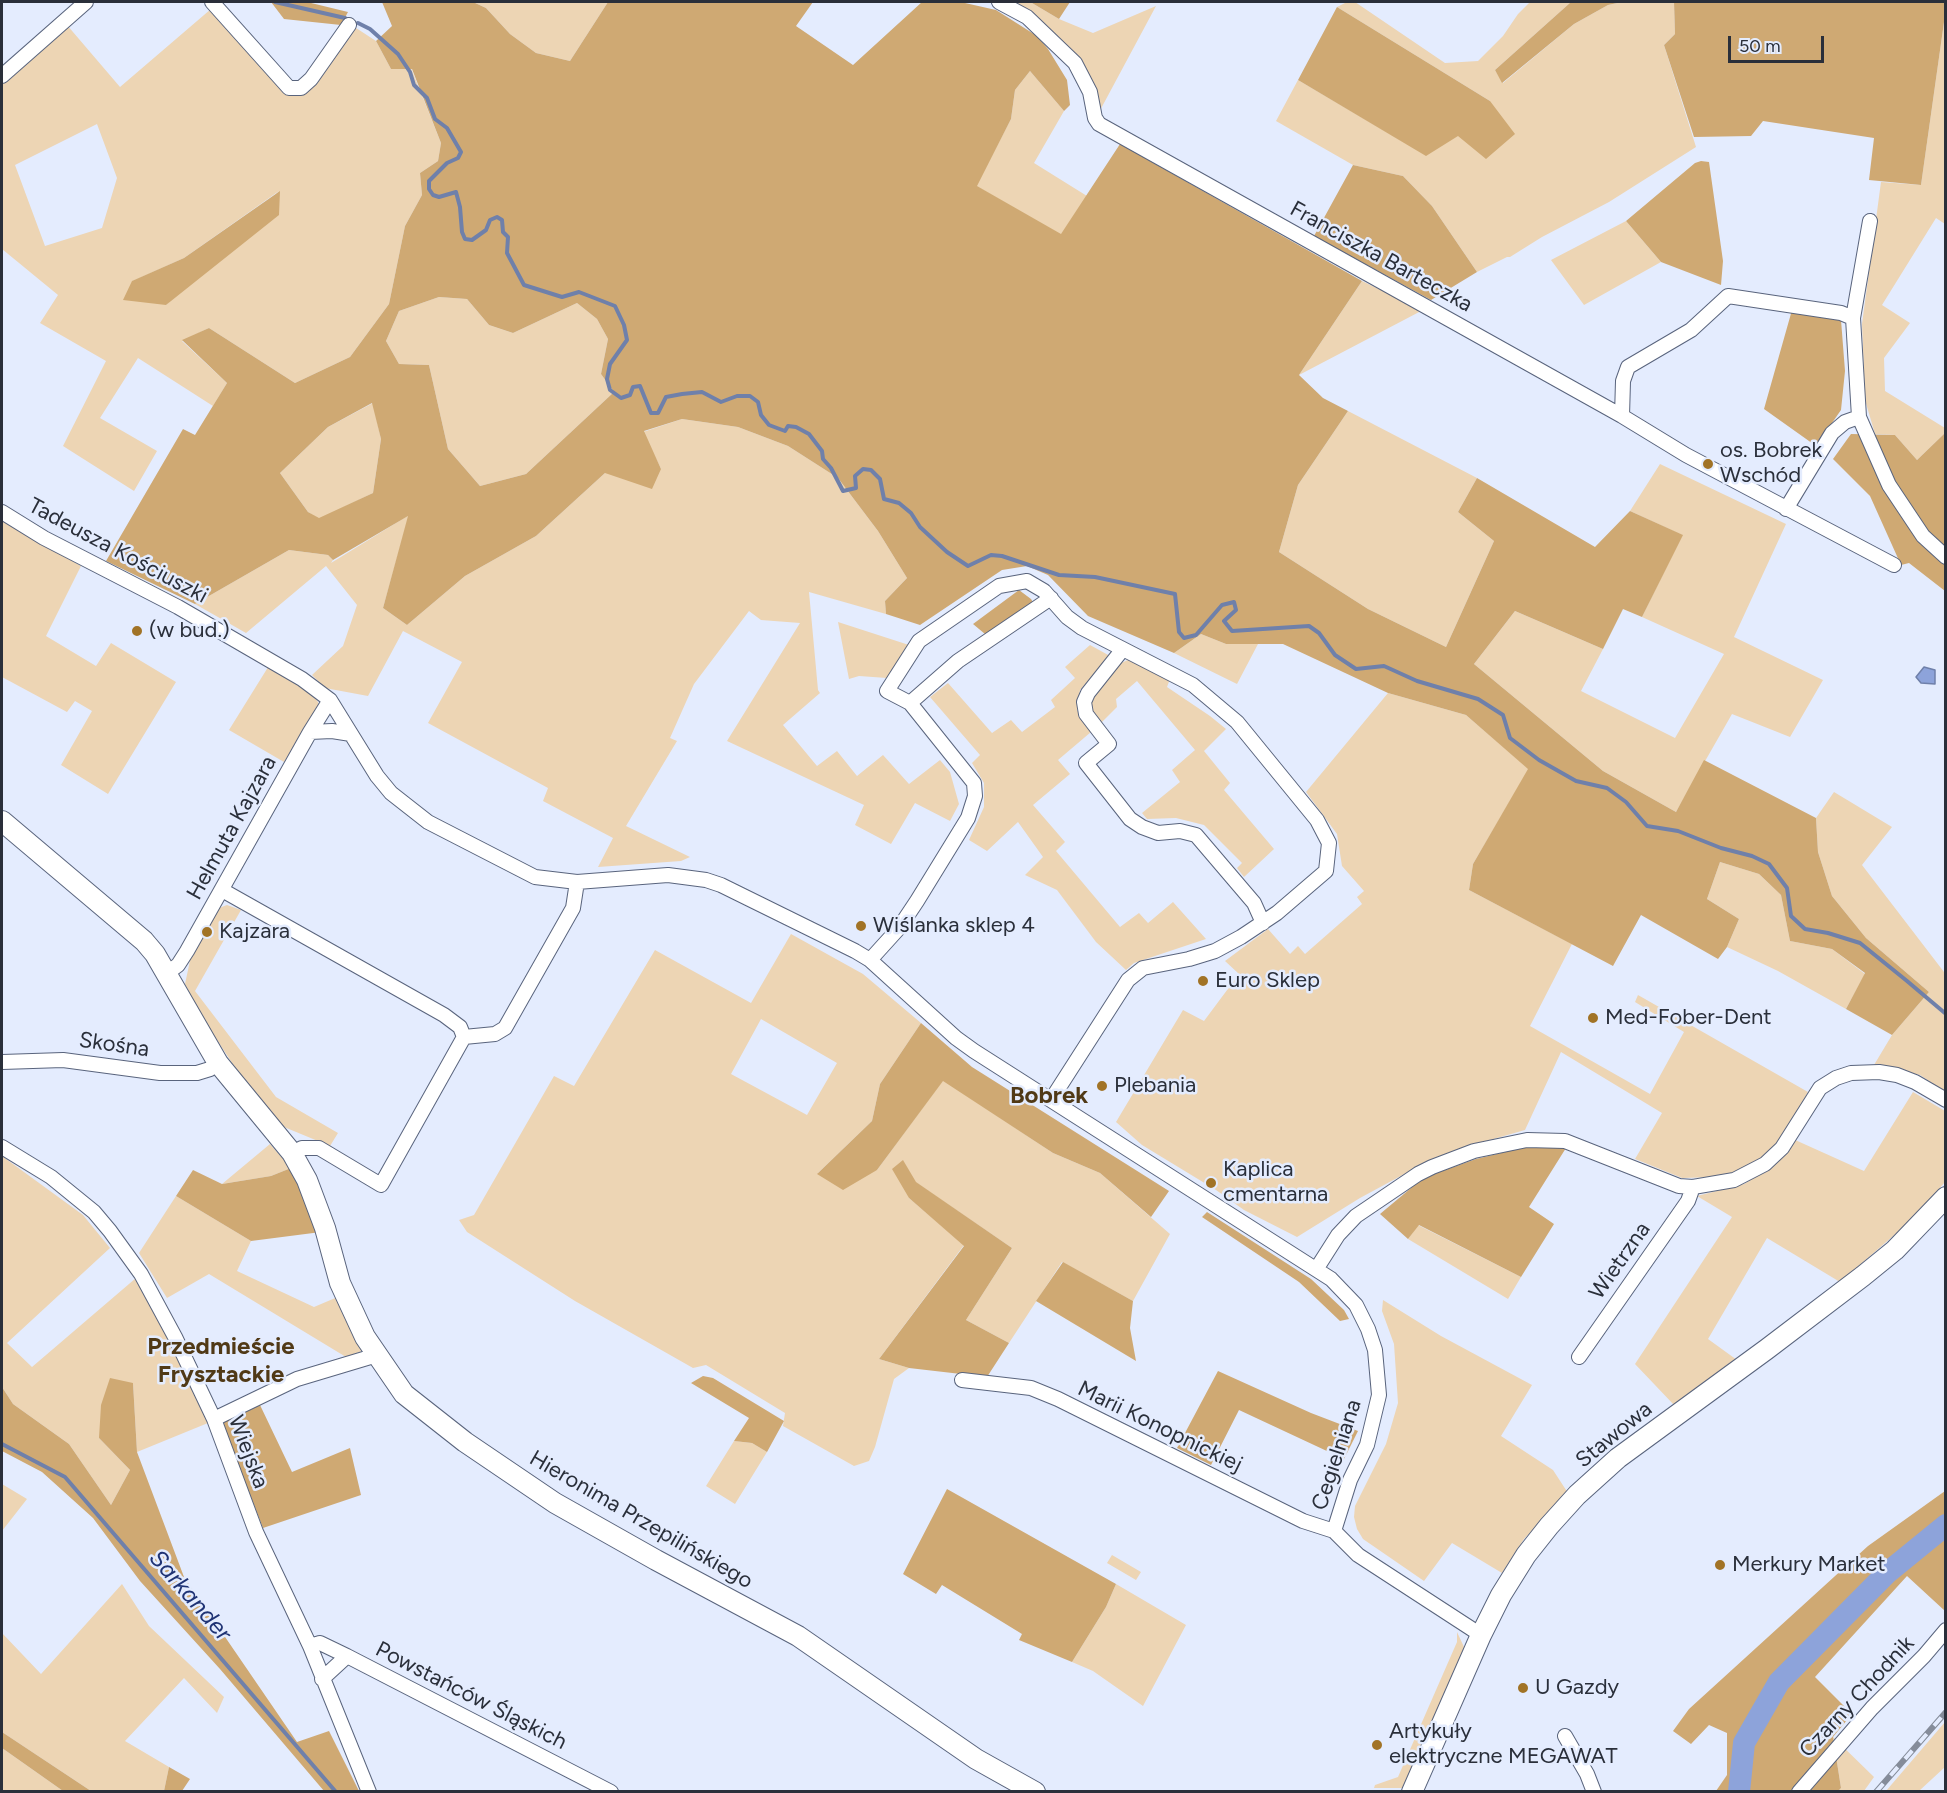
<!DOCTYPE html>
<html>
<head>
<meta charset="utf-8">
<style>
  body { margin:0 }
  #map { position:relative; width:1947px; height:1793px; overflow:hidden; background:#e4ecfe; font-family:Figtree,sans-serif }
  canvas { display:block }
  .frame { position:absolute; inset:0; border:3px solid #2a2f3a; pointer-events:none }
  .scale { position:absolute; left:1728px; top:36px; width:96px; height:27px; box-sizing:border-box; border:3px solid #2a2f3a; border-top:0; padding-left:8px; font-size:18px; line-height:21px; white-space:nowrap; color:#2a2f3a; -webkit-text-stroke:4px #e4ecfe; paint-order:stroke }
</style>
</head>
<body>
<div id="map">
<canvas width="1947" height="1793"></canvas>
<div class="frame"></div>
<div class="scale">50 m</div>
</div>
<script>
const c = document.querySelector('canvas').getContext('2d');
c.lineJoin = 'round';
function fillPath(path, color) { c.fillStyle = color; c.fill(path, 'evenodd'); }
const toPath = rows => new Path2D(rows.map(r => 'M' + r).join(''));
function strokePath(path, color, width, dash) { c.strokeStyle = color; c.lineWidth = width; c.lineCap = dash ? 'butt' : 'round'; c.setLineDash(dash || []); c.stroke(path); }
function drawText(font, color, halo, rows, align = 'center') {
  c.font = font + ' Figtree,sans-serif'; c.lineWidth = 5; c.setLineDash([]); c.textBaseline = 'middle'; c.strokeStyle = halo; c.fillStyle = color; for (const [text, x, y, turn = 0] of rows) {
    c.save(); c.translate(x, y); c.rotate((+turn || 0) * Math.PI / 180); c.textAlign = isNaN(turn) ? turn : align; if (halo) c.strokeText(text, 0, 0); c.fillText(text, 0, 0); c.restore();
  }
}
fillPath(toPath([
  [473,2,608,2,570,61,536,53,510,34,486,8],
  [1008,2,1033,2,1032,3,1059,19,1093,33,1156,6,1097,116,1066,56],
  [1347,2,1355,2,1445,63,1478,61,1503,36,1518,14,1530,2,1571,2,1495,70,1503,83,1574,24,1608,5,1622,2,1674,2,1675,34,1664,45,1696,147,1609,202,1542,237,1510,257,1507,257,1477,272,1432,206,1403,176,1353,165,1276,121,1298,80,1426,155,1490,101,1337,7],
  [211,9,282,88,298,95,309,88,353,26,376,41,391,69,411,68,441,143,438,161,420,173,422,195,405,226,389,304,350,357,295,383,209,328,182,341,227,383,213,406,138,358,100,418,157,451,134,491,63,446,106,361,40,323,58,295,2,249,2,83,67,25,120,87],
  [97,124,117,178,102,228,45,246,15,165],
  [279,191,166,305,133,281,184,258],
  [1945,15,1945,224,1936,218,1882,305,1910,323,1884,358,1885,391,1945,428,1945,433,1917,460,1895,435,1875,434,1865,400,1862,324,1881,182,1921,185],
  [1030,71,1064,111,1034,163,1087,196,1061,235,976,186,1011,119,1015,90],
  [1626,221,1661,262,1584,305,1551,260],
  [1362,281,1423,310,1299,375],
  [439,297,467,299,489,325,513,333,577,303,597,319,608,339,601,374,614,392,526,474,480,486,448,449,429,365,399,364,386,341,399,311],
  [373,403,381,439,373,493,319,519,308,512,280,473,328,427],
  [1348,411,1477,478,1458,512,1494,541,1446,647,1368,609,1279,552,1298,485],
  [682,419,738,427,788,446,838,478,878,531,907,578,885,601,886,614,809,592,818,690,820,693,783,725,817,766,837,751,857,776,883,755,909,784,940,760,950,772,959,804,950,821,915,803,891,844,855,825,864,805,727,741,800,623,761,620,749,611,694,684,670,738,677,741,626,826,690,857,681,861,598,867,613,838,543,801,548,788,428,723,462,662,403,631,368,696,325,688,312,675,343,646,357,605,326,566,246,633,195,604,289,550,328,555,333,560,331,563,409,515,383,608,407,625,465,576,536,536,605,473,661,469,643,432],
  [1660,464,1786,524,1734,637,1823,680,1790,737,1732,714,1676,812,1603,771,1474,664,1515,611,1603,649,1581,691,1675,738,1724,654,1642,617,1682,535,1630,511],
  [2,519,81,566,46,636,96,666,111,643,176,682,108,794,61,765,92,711,75,701,67,712,2,677],
  [838,622,909,645,900,661,887,678,859,676,849,679],
  [1201,634,1226,644,1258,644,1237,684,1174,653],
  [1090,645,1110,656,1080,690,1077,710,1091,732,1058,760,1070,774,1033,805,1065,842,1056,851,1120,927,1139,913,1148,923,1173,902,1206,939,1134,963,1126,970,1096,942,1057,890,1025,875,1043,857,1018,822,987,851,969,840,984,807,984,783,972,763,980,755,930,697,948,683,992,733,1011,720,1022,732,1055,707,1051,700,1075,678,1065,667],
  [1128,660,1170,679,1167,687,1210,716,1226,729,1204,751,1230,783,1224,790,1274,849,1244,877,1237,868,1242,863,1204,825,1176,818,1147,819,1142,813,1180,782,1172,770,1195,750,1137,681,1116,699,1117,707,1101,723,1089,708,1089,699,1121,663],
  [270,664,312,692,319,704,284,762,229,730],
  [1388,693,1466,715,1529,769,1473,864,1469,890,1572,944,1530,1026,1650,1094,1684,1032,1635,1002,1638,995,1808,1092,1794,1118,1773,1152,1744,1169,1717,1177,1682,1178,1635,1159,1662,1113,1561,1052,1525,1130,1462,1148,1421,1165,1360,1198,1297,1237,1244,1210,1216,1190,1142,1145,1116,1122,1183,1010,1204,1021,1239,974,1225,961,1268,929,1290,954,1298,946,1305,954,1362,904,1357,897,1364,891,1342,866,1337,834,1306,792],
  [1834,792,1892,827,1862,865,1944,972,1945,971,1945,1092,1920,1075,1874,1065,1892,1035,1929,992,1866,938,1832,896,1818,852,1816,818],
  [1720,862,1759,874,1781,895,1790,941,1832,949,1865,974,1846,1009,1778,971,1727,947,1739,919,1707,899],
  [227,905,241,910,195,991,276,1097,338,1133,330,1146,284,1127,247,1086,204,1020,185,984,191,956,219,908],
  [791,934,863,974,921,1023,880,1084,872,1121,818,1173,877,1170,943,1080,1053,1153,1100,1173,1170,1234,1133,1301,1062,1262,1009,1343,966,1320,1012,1248,915,1182,903,1161,909,1198,964,1245,879,1359,909,1368,894,1379,875,1447,869,1461,854,1466,783,1426,785,1413,706,1365,693,1368,575,1301,467,1232,459,1220,474,1215,554,1076,574,1086,655,950,751,1003],
  [761,1019,837,1063,807,1115,731,1074],
  [1913,1092,1945,1111,1945,1182,1914,1218,1840,1282,1767,1238,1708,1339,1737,1360,1674,1405,1635,1364,1732,1217,1697,1196,1744,1184,1770,1168,1793,1139,1864,1171],
  [270,1144,291,1168,271,1176,222,1184],
  [2,1156,83,1215,110,1248,7,1343,32,1367,136,1278,170,1337,208,1423,137,1452,133,1383,99,1438,130,1470,111,1505,69,1444,13,1404,2,1387],
  [176,1196,251,1241,237,1271,314,1307,340,1296,367,1349,346,1357,209,1274,167,1298,139,1253],
  [1418,1225,1521,1277,1508,1299,1408,1239],
  [1383,1300,1441,1336,1532,1385,1501,1436,1553,1470,1568,1493,1524,1539,1502,1573,1452,1543,1424,1581,1363,1539,1357,1529,1354,1517,1355,1506,1386,1444,1398,1403,1394,1344,1382,1311],
  [734,1441,752,1443,767,1452,735,1504,706,1486],
  [2,1484,27,1499,2,1531],
  [1112,1555,1141,1572,1136,1580,1107,1563],
  [122,1584,149,1626,224,1697,217,1713,184,1678,125,1741,169,1767,164,1791,91,1791,2,1732,2,1633,41,1674],
  [1116,1584,1186,1625,1143,1706,1093,1671,1072,1662,1106,1607],
  [1457,1632,1464,1647,1462,1653,1403,1788,1374,1788,1375,1785,1398,1777,1457,1642],
  [1945,1722,1945,1767,1919,1791,1886,1791],
  [1833,1737,1874,1777,1864,1791,1838,1791,1841,1788],
  [2,1748,63,1791,2,1791]
]), '#edd5b4');
fillPath(toPath([
  [271,2,307,2,348,12,341,25,284,19],
  [382,2,473,2,486,8,510,34,536,53,570,61,608,2,813,2,796,26,853,65,922,2,965,3,996,10,1037,36,1048,49,1067,80,1070,105,1064,111,1030,71,1015,90,1011,119,977,186,1061,234,1120,144,1362,281,1299,375,1323,398,1348,411,1298,485,1279,552,1368,609,1446,647,1494,541,1458,512,1477,478,1595,547,1630,511,1683,535,1642,617,1623,609,1603,649,1515,611,1474,664,1603,771,1676,812,1704,760,1816,818,1818,852,1832,896,1866,938,1929,992,1892,1035,1846,1009,1865,973,1832,949,1790,941,1781,895,1759,874,1720,862,1707,899,1739,919,1727,947,1718,959,1641,915,1613,966,1469,890,1473,864,1528,769,1466,715,1388,693,1283,644,1226,644,1201,634,1174,653,1088,616,1048,575,1027,566,1002,570,920,625,886,614,885,601,907,578,878,531,838,478,788,446,738,427,682,419,644,431,661,469,652,489,605,473,536,536,465,576,407,625,383,608,408,516,333,560,328,555,289,550,195,604,106,561,183,429,195,435,227,383,182,340,209,328,295,383,350,357,389,304,405,226,422,195,420,173,438,161,441,143,412,69,391,69,376,41,392,26],
  [439,297,467,299,489,325,513,333,577,303,597,319,608,339,601,374,614,392,526,474,480,486,448,449,429,365,399,364,386,341,399,311],
  [372,403,381,439,373,493,319,518,308,512,280,473,328,427],
  [1033,2,1070,2,1059,19,1032,3],
  [1571,2,1622,2,1608,5,1574,24,1502,83,1495,70],
  [1674,2,1945,2,1945,15,1921,185,1869,180,1874,138,1763,121,1751,136,1694,137,1664,45,1675,34],
  [1337,7,1490,101,1515,134,1486,159,1458,136,1426,156,1298,80],
  [1701,161,1709,162,1723,261,1721,285,1661,262,1626,221,1695,163],
  [1353,165,1403,176,1432,206,1477,272,1431,300,1314,236],
  [280,191,279,215,166,305,123,300,132,281,184,258],
  [1792,310,1841,320,1845,371,1841,410,1816,446,1764,409],
  [1945,433,1945,591,1909,563,1901,565,1870,496,1833,459,1851,434,1895,435,1917,460],
  [1019,590,1031,599,1034,604,985,634,973,624],
  [921,1023,972,1067,1169,1191,1151,1217,1100,1173,1053,1153,943,1081,877,1170,843,1190,817,1174,872,1121,880,1084],
  [1526,1147,1566,1148,1529,1207,1554,1224,1521,1277,1419,1225,1408,1239,1380,1214,1423,1178,1476,1159],
  [903,1160,916,1182,1012,1248,966,1320,1009,1343,987,1377,909,1368,879,1359,964,1246,909,1198,892,1169],
  [291,1168,321,1232,251,1241,176,1196,193,1170,222,1184,271,1176],
  [1207,1212,1311,1279,1344,1310,1349,1319,1340,1321,1299,1282,1202,1217],
  [1063,1262,1133,1301,1130,1328,1136,1361,1036,1301],
  [1218,1371,1311,1413,1358,1431,1344,1459,1239,1410,1211,1465,1177,1448],
  [703,1376,713,1378,784,1421,767,1452,752,1443,734,1441,749,1418,691,1383],
  [110,1378,133,1383,137,1452,184,1577,297,1742,329,1731,359,1791,324,1791,220,1669,140,1581,93,1518,42,1472,2,1451,2,1387,13,1404,69,1444,111,1505,130,1470,99,1438,101,1405],
  [260,1405,292,1472,350,1448,361,1495,263,1528,222,1423],
  [947,1489,1116,1584,1106,1607,1072,1662,1019,1640,1022,1634,942,1585,936,1594,903,1574],
  [1945,1491,1945,1611,1907,1576,1815,1677,1852,1714,1833,1737,1841,1788,1838,1791,1716,1791,1727,1775,1727,1733,1709,1725,1691,1744,1673,1731,1689,1709,1868,1546],
  [2,1732,91,1791,63,1791,2,1748],
  [169,1767,190,1779,182,1791,164,1791]
]), '#cfa973');
const water = toPath([
  [1924,667,1935,670,1935,684,1921,683,1916,677,1924,667]
]);
fillPath(water, '#8da3da');
strokePath(water, '#6f80aa', 1.5);
strokePath(toPath([
  [275,2,345,18],
  [358,23,370,29,398,54,410,72,414,85,427,98,435,119,447,128,461,152,458,158,447,163,429,181,429,189,433,195,439,197,456,192,460,207,462,232,465,239,472,240,486,230,490,220,497,217,502,220,503,232,508,237,507,253,524,285,562,297,579,292,615,306,624,325,627,340,610,364,607,379,610,390,621,398,630,395,633,387,640,386,651,413,658,413,666,397,682,394,702,392,721,402,737,396,750,396,758,402,761,415,769,425,785,431,788,426,796,427,809,434,822,451,823,459,831,468,843,491,856,488,855,476,863,469,871,470,880,479,884,499,899,503,911,513,920,527,947,552,968,566,991,555,1002,556,1059,575,1095,577,1175,594,1179,632,1184,638,1196,635,1222,605,1234,602,1236,610,1224,621,1232,631,1309,626,1319,633,1335,655,1356,669,1384,666,1417,681,1478,699,1503,715,1510,738,1539,760,1576,781,1607,788,1626,802,1647,826,1678,831,1721,848,1752,856,1769,864,1787,888,1791,916,1805,929,1828,933,1860,943,1907,981,1946,1014],
  [2,1444,65,1477,336,1792]
]), '#6f80aa', 4);
strokePath(toPath([
  [1739,1792,1744,1743,1779,1682,1887,1573,1946,1525]
]), '#8da3da', 22);
const street = toPath([
  [212,2,289,88,301,88,311,79,349,25],
  [999,2,1027,17,1075,63,1090,92,1095,118,1099,124,1622,416,1686,455,1894,565],
  [2,76,86,2],
  [1870,221,1853,318,1859,417,1889,485,1923,536,1946,557],
  [1622,416,1623,381,1628,367,1691,330,1728,296,1841,313,1853,318],
  [1786,509,1832,433,1845,422,1859,417],
  [2,512,44,538,178,607,302,679,330,700,377,776,391,793,428,822,535,877,577,882,668,875,706,880,721,885,855,951,870,960,956,1038,974,1051,1331,1279,1356,1305,1368,1329,1375,1350,1379,1395,1367,1445,1350,1480,1334,1531],
  [1123,649,1088,693,1084,702,1086,714,1109,744,1086,763,1130,819,1142,827,1158,833,1180,831,1196,835,1254,903,1263,923],
  [910,703,958,661,1051,598],
  [310,732,332,731,351,734],
  [222,890,444,1015,460,1027,464,1037],
  [870,960,899,928,917,901,968,818,975,796,974,783,910,703,887,691,919,641,999,586,1027,581,1044,591,1067,617,1082,628,1193,685,1237,722,1317,820,1329,843,1326,871,1277,913,1241,937,1215,951,1189,959,1143,968,1128,980,1051,1100],
  [167,973,178,965,187,951,310,732,330,700],
  [2,1062,63,1060,160,1073,197,1073,210,1069,218,1063],
  [2,1147,51,1177,94,1212,110,1231,141,1274,175,1337,214,1419,256,1532,310,1646,369,1792],
  [292,1153,302,1148,319,1148,381,1185,464,1037,495,1034,505,1028,573,908,577,882],
  [1317,1268,1338,1235,1356,1216,1418,1174,1432,1167,1474,1151,1527,1140,1565,1141,1679,1186,1693,1187,1734,1180,1765,1164,1782,1148,1820,1088,1836,1078,1851,1073,1879,1072,1897,1075,1915,1082,1946,1100],
  [1579,1357,1688,1201,1693,1187],
  [962,1380,1031,1388,1058,1399,1303,1521,1334,1531,1358,1555,1481,1635],
  [214,1419,297,1379,377,1355],
  [310,1646,320,1643,347,1656,611,1792],
  [322,1679,347,1656],
  [1565,1736,1587,1774,1594,1792],
  [1799,1792,1872,1708,1924,1656,1946,1630]
]);
const secondary = toPath([
  [2,821,144,941,155,954,218,1063,292,1153,307,1180,325,1228,340,1283,365,1337,404,1394,465,1442,555,1503,656,1560,798,1636,976,1759,1035,1792],
  [1412,1792,1481,1635,1501,1595,1526,1555,1549,1526,1577,1495,1618,1458,1767,1349,1863,1276,1895,1250,1946,1197]
]);
strokePath(street, '#59647d', 16);
strokePath(secondary, '#59647d', 22);
strokePath(street, '#fff', 14);
strokePath(secondary, '#fff', 20);
const rail = toPath([
  [1876,1792,1946,1712]
]);
strokePath(rail, '#858c9a', 6);
strokePath(rail, '#e4ecfe', 4, [11]);
for (const [x, y, r, color] of [
  [1708,464,6,"#a17326"],
  [137,631,6,"#a17326"],
  [861,926,6,"#a17326"],
  [207,932,6,"#a17326"],
  [1203,981,6,"#a17326"],
  [1593,1018,6,"#a17326"],
  [1102,1086,6,"#a17326"],
  [1211,1183,6,"#a17326"],
  [1720,1565,6,"#a17326"],
  [1523,1688,6,"#a17326"],
  [1377,1745,6,"#a17326"]
]) { const dot = new Path2D(); dot.arc(x, y, r, 0, 2 * Math.PI); c.fillStyle = color; c.fill(dot); strokePath(dot, '#e4ecfe', 2); }
drawText('22px', '#2a2f3a', '#e4ecfe', [
  ["Franciszka Barteczka",1381,257,29],
  ["Tadeusza Kościuszki",118,551,28],
  ["Helmuta Kajzara",232,828,-61],
  ["Skośna",114,1045,8],
  ["Wietrzna",1620,1261,-55],
  ["Marii Konopnickiej",1160,1427,26],
  ["Stawowa",1614,1435,-39],
  ["Wiejska",248,1452,69],
  ["Cegielniana",1337,1455,-72],
  ["Hieronima Przepilińskiego",641,1520,30],
  ["Powstańców Śląskich",471,1696,27],
  ["Czarny Chodnik",1857,1697,-47]
]);
drawText('22px', '#2a2f3a', '#e4ecfe', [
  ["os. Bobrek",1720,451],
  ["Wschód",1720,476],
  ["(w bud.)",149,631],
  ["Wiślanka sklep 4",873,926],
  ["Kajzara",219,932],
  ["Euro Sklep",1215,981],
  ["Med-Fober-Dent",1605,1018],
  ["Plebania",1114,1086],
  ["Kaplica",1223,1170],
  ["cmentarna",1223,1195],
  ["Merkury Market",1732,1565],
  ["U Gazdy",1535,1688],
  ["Artykuły",1389,1732],
  ["elektryczne MEGAWAT",1389,1757]
], 'left');
drawText('bold 24px', '#503916', '#e4ecfe', [
  ["Bobrek",1049,1096],
  ["Przedmieście",221,1347],
  ["Frysztackie",221,1375]
]);
drawText('italic 24px', '#1f3374', '#e4ecfe', [
  ["Sarkander",190,1596,49]
]);
</script>
</body>
</html>
